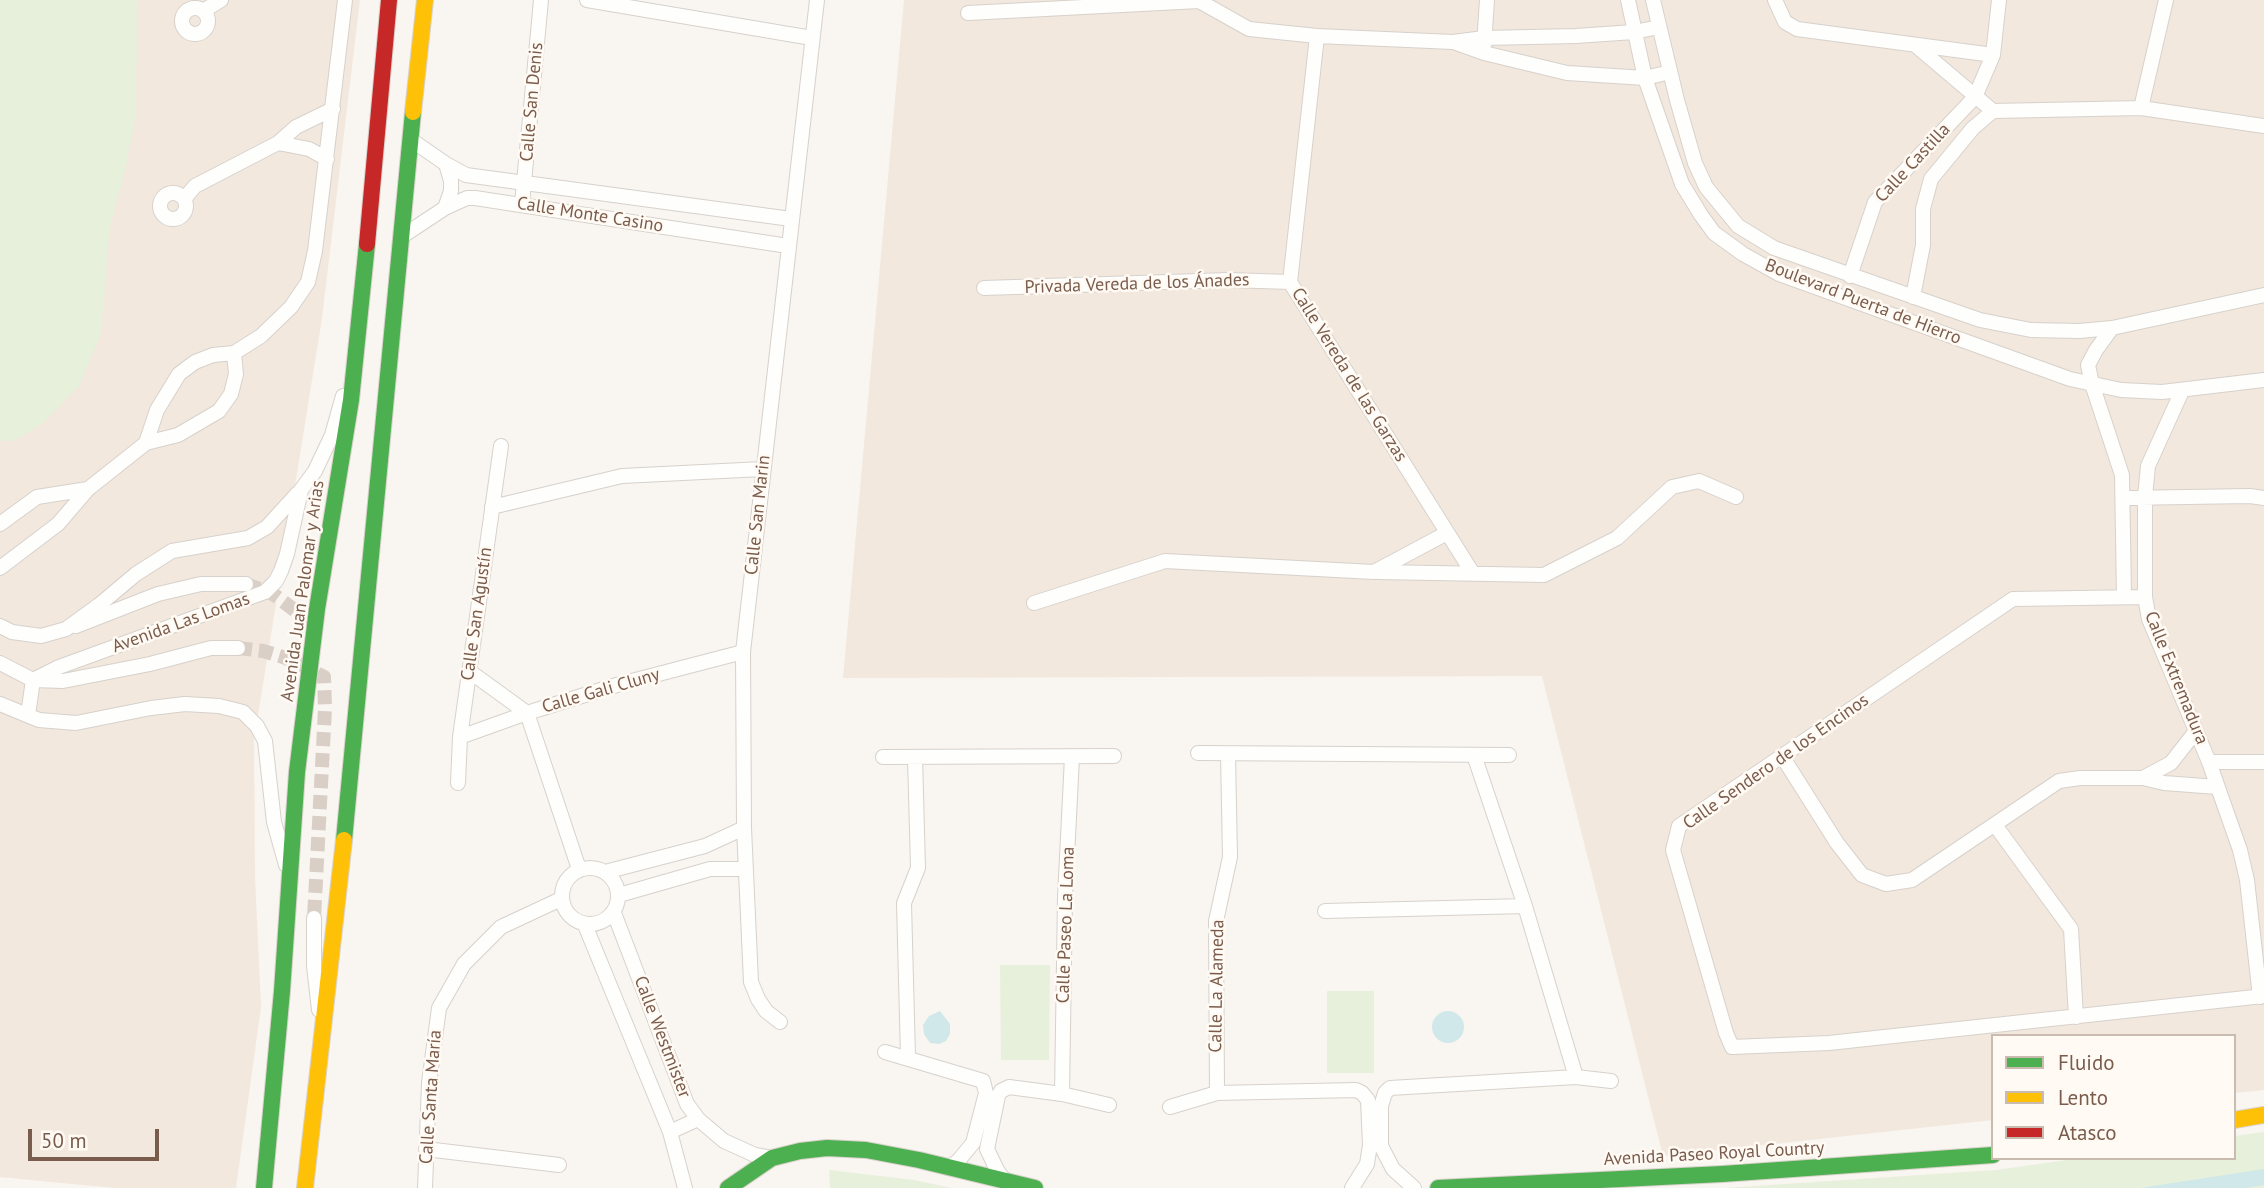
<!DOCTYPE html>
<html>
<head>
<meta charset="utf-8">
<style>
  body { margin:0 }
  #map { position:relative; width:2264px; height:1188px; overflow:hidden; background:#f9f5f0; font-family:"PT Sans",sans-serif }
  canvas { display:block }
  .legend { position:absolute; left:1991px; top:1034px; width:245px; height:126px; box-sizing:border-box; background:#fffaf3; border:2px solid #cabbb1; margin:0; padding:9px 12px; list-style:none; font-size:21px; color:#7a5c4d }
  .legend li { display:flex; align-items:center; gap:14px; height:35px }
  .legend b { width:35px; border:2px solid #cabbb1 }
  .scale { position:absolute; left:28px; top:1129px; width:131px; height:32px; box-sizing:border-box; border:4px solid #7a5c4d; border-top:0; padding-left:9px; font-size:21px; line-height:24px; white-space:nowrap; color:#7a5c4d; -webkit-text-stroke:5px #fffaf3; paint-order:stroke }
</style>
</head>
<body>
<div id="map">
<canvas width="2264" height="1188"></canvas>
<ul class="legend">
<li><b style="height:9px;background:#4caf50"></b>Fluido</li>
<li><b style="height:9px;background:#ffc107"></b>Lento</li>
<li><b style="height:9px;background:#c62828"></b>Atasco</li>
</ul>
<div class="scale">50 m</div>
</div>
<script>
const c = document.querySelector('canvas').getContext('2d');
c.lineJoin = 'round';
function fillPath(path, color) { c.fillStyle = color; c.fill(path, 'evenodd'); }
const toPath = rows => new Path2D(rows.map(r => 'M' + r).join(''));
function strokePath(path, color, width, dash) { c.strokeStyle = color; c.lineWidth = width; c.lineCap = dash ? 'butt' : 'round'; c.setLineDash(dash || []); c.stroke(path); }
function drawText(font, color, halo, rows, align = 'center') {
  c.font = font + ' "PT Sans",sans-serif'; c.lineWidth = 5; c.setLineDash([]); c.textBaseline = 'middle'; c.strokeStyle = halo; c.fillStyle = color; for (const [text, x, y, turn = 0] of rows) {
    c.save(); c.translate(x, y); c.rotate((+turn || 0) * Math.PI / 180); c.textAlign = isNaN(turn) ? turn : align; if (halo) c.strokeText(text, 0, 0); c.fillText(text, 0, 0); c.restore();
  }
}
fillPath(toPath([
  [0,0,360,0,322,318,254,740,255,878,261,1007,236,1188,114,1188,0,1177],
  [904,0,2264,0,2264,1090,2234,1093,2234,1036,1993,1036,1993,1120,1663,1156,1542,676,843,678]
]), '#f2e8de');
fillPath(toPath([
  [0,0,138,0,135,120,125,171,110,226,101,334,79,386,44,422,14,441,0,441],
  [1000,965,1050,965,1049,1060,1001,1060],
  [1327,991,1374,991,1374,1073,1327,1073],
  [2264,1132,2264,1188,1725,1188,1996,1170,2081,1158,2234,1158,2234,1136],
  [829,1170,914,1180,951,1188,830,1188]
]), '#e7f0db');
fillPath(toPath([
  [940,1011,950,1024,950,1034,946,1041,939,1044,930,1043,924,1034,923,1025,929,1016],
  '1432 1027a16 16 0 1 1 32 0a16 16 0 1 1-32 0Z',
  [2264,1169,2264,1185,2246,1188,2140,1188]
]), '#d0e8ea');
strokePath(toPath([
  [246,584,273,594,297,612,313,639],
  [238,648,263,651,283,657,300,664,324,677,325,709,314,918]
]), '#d9cfc7', 14, [14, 7]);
const street = toPath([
  [587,0,812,38],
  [1628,0,1645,78,1682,184,1701,215,1714,233,1743,254,1779,274,2070,379,2121,390,2162,392,2264,380],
  [1653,0,1677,100,1695,163,1706,187,1738,226,1774,248,1980,320,2031,330,2079,331,2112,328,2264,295],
  [1775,0,1785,22,1797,29,1993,55],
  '182 21a13 13 0 1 1 26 0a13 13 0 1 1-26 0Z',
  [203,11,221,0],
  [968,13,1199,1,1249,29,1317,36,1453,42,1484,38,1576,36,1634,32,1659,27],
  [1317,36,1290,282,1472,572],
  [1456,43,1484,53,1567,73,1645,78,1670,72],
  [1484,45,1487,0],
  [1915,45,1993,111,2141,108,2264,126],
  [2141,108,2166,0],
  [410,139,446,164,466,175,791,219],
  [278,143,309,149,327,159],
  '160 206a13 13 0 1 1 26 0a13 13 0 1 1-26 0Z',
  [185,198,195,186,278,143,296,127,333,109],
  [522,204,541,0],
  [445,208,451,191,451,181,446,164],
  [401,237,445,208,467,198,475,198,788,246],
  [1850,276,1875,202,1975,97,1993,55,1999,0],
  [984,288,1229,280,1290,282],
  [1913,297,1923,245,1923,209,1931,179,1973,128,1993,111],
  [2112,328,2096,350,2088,365,2092,384,2122,475,2124,596],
  [2182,391,2148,466,2145,497,2145,597,2149,619,2209,762,2240,850,2247,880,2260,997],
  [146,443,157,410,179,374,195,362,213,355,234,353,261,336,291,307,308,282,315,251,345,0],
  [2123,498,2250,496,2264,498],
  [492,507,622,476,763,469],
  [0,524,37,497,88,489],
  [0,568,58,524,88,489,146,443,178,435,219,411,231,394,236,374,234,353],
  [1378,572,1544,575,1617,538,1672,487,1699,481,1736,497],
  [2145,597,2013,599,1679,826,1673,850,1726,1033,1732,1047,1829,1043,2264,996],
  [1034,603,1165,561,1374,572,1447,533],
  [0,626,12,632,41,636,66,629,99,605,136,574,172,551,248,538,267,527,298,493],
  [76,626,158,594,201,584,246,584],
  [0,663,33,680,59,667,265,592,276,581,281,571,287,554,301,490,315,471,332,435,343,396],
  [469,671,527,713,579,869],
  [0,704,39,720,76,723,151,708,185,704,219,706,243,712,257,726,265,741,274,822,286,865],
  [28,715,33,680,63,681,150,664,211,648,238,648],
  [460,737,527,713,620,684,743,652],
  [1198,753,1509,755],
  [1474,755,1525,906,1576,1077],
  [1782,756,1837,843,1862,875,1886,884,1912,880,2059,781,2080,778,2143,778,2164,783,2217,787],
  [883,757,1114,756],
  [2209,762,2264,762],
  [2143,778,2171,763,2196,731],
  [458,783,460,737,501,446],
  [1995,825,2071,929,2076,1017],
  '562 896a28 28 0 1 1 56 0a28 28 0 1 1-56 0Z',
  [605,872,705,846,744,828],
  [619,895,710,869,745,869],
  [1325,911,1525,906],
  [614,913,687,1104,698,1119,724,1141,755,1155,772,1158],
  [314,918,314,966,319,1010],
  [585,925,670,1132,685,1188],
  [780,1022,766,1011,758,999,751,982,744,828,743,652,817,0],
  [885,1052,983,1081,986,1093,973,1143,958,1161,948,1168],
  [908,1057,904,903,918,868,915,757],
  [1217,1093,1216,921,1230,857,1228,754],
  [1062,1094,1065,897,1072,757],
  [1170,1107,1217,1093,1356,1090,1362,1093,1368,1100,1370,1145,1367,1164,1352,1188],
  [670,1132,698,1119],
  [426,1149,559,1165],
  [1004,1180,997,1170,987,1149,998,1096,1001,1091,1009,1087,1062,1094,1109,1105],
  [425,1188,429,1083,439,1008,464,964,501,927,561,899],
  [1414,1188,1393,1169,1381,1146,1381,1106,1385,1093,1390,1088,1576,1077,1611,1081]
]);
const fast = toPath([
  [344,840,413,112],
  [264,1188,282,991,297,772,317,609,351,400,367,244],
  [728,1188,772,1158,800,1151,827,1148,866,1150,919,1160,1035,1188],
  [1438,1188,1722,1174,1993,1155]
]);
const slow = toPath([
  [413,112,425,0],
  [2234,1120,2264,1115],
  [305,1188,344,840]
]);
const jam = toPath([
  [367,244,389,0]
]);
strokePath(street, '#d7d1cb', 16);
strokePath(fast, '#d9d2cb', 18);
strokePath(slow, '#d9d2cb', 18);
strokePath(jam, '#d9d2cb', 18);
strokePath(street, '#fefefd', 14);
strokePath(fast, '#4caf50', 16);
strokePath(slow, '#ffc107', 16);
strokePath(jam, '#c62828', 16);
drawText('18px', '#7a5c4d', '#fffaf3', [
  ["Calle San Denis",532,102,-85],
  ["Calle Castilla",1913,163,-47],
  ["Calle Monte Casino",590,215,9],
  ["Privada Vereda de los Ánades",1137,284,-2],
  ["Boulevard Puerta de Hierro",1863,302,21],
  ["Calle Vereda de las Garzas",1349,375,58],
  ["Calle San Marin",758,515,-84],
  ["Avenida Juan Palomar y Arias",303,591,-82],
  ["Calle San Agustín",477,614,-82],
  ["Avenida Las Lomas",181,623,-20],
  ["Calle Extremadura",2176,678,68],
  ["Calle Gali Cluny",601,691,-16],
  ["Calle Sendero de los Encinos",1776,762,-35],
  ["Calle Paseo La Loma",1066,925,-88],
  ["Calle La Alameda",1217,986,-89],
  ["Calle Westmister",662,1037,69],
  ["Calle Santa María",431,1097,-86],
  ["Avenida Paseo Royal Country",1714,1154,-3]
]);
</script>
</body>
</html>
